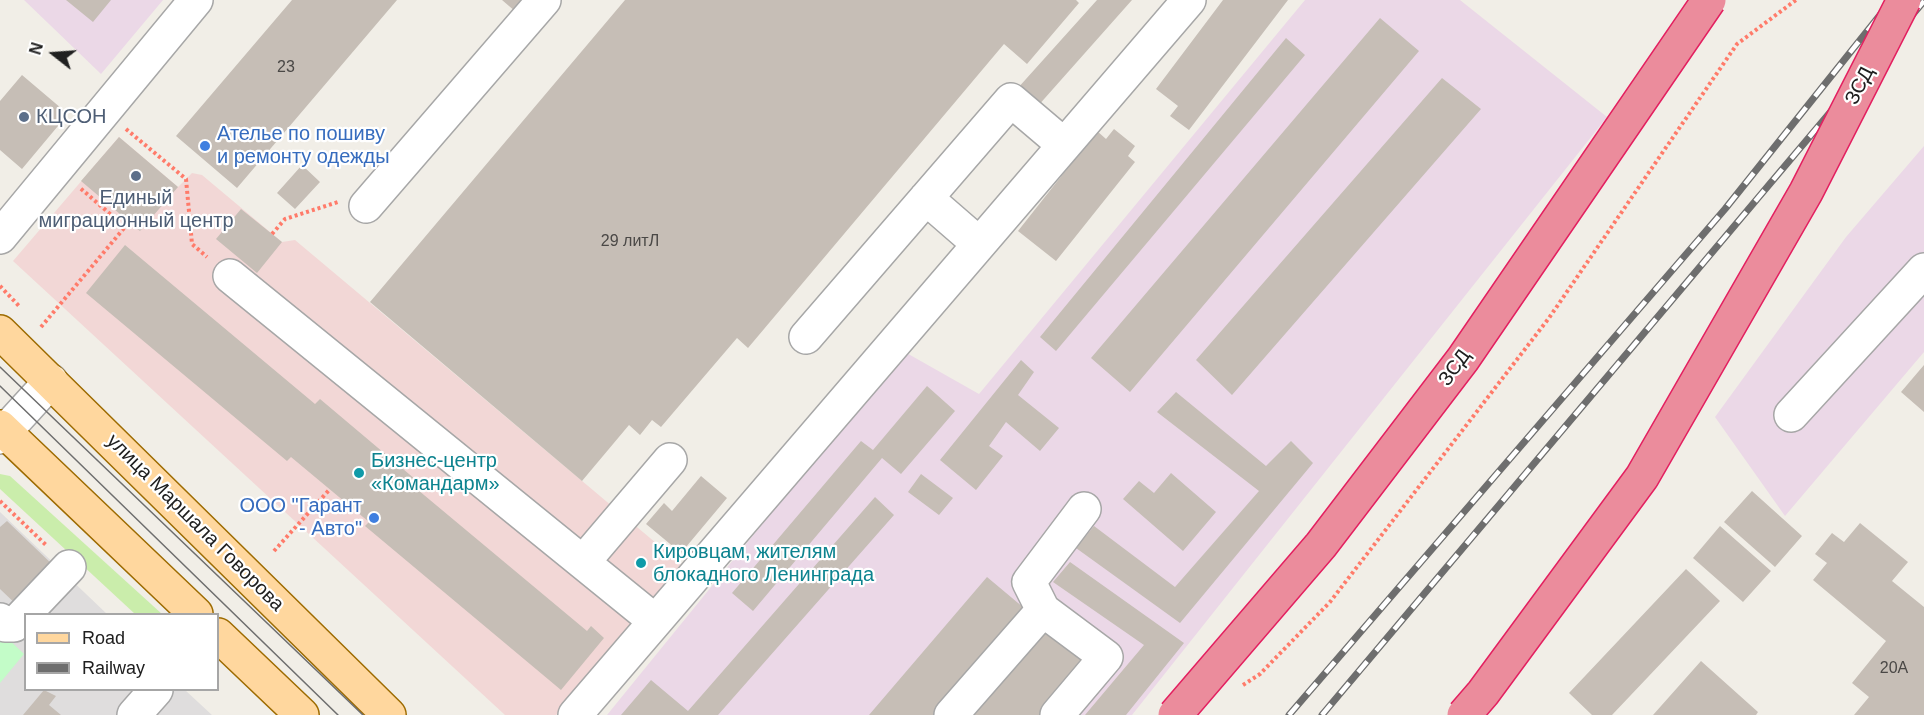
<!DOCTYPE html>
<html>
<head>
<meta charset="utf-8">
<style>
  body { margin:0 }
  #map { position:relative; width:1924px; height:715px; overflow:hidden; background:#f1eee7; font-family:Arial,sans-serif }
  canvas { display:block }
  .legend { position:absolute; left:24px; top:613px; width:195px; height:78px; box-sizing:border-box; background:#fff; border:2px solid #a6a6a6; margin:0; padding:8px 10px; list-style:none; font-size:18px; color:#202020 }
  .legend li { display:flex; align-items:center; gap:12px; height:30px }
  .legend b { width:30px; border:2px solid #a6a6a6 }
  .north { position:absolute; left:24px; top:24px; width:60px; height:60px; -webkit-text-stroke:4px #fff; paint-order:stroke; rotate:287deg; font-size:16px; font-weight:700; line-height:24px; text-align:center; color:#202020 }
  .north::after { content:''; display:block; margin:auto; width:21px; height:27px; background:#202020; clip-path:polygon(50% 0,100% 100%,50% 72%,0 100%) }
</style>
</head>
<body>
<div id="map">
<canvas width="1924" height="715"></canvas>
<ul class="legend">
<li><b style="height:8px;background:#ffd79e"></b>Road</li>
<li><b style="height:8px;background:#6e6e6e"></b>Railway</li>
</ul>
<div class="north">N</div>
</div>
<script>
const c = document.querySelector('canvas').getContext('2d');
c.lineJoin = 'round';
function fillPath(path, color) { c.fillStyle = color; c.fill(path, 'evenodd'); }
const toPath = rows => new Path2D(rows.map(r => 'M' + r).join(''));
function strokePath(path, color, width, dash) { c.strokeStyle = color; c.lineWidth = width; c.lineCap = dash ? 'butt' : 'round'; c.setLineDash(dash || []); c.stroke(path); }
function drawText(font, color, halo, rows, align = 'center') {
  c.font = font + ' Arial,sans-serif'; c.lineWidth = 4.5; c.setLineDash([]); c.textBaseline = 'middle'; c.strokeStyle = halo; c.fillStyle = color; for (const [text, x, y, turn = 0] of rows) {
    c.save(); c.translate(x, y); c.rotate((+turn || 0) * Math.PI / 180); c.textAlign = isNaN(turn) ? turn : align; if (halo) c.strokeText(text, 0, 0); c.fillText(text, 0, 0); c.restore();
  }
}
fillPath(toPath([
  [0,512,107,614,26,614,26,690,185,690,212,715,0,715]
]), '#dfdddd');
fillPath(toPath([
  [119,137,178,187,192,173,202,175,282,242,295,240,681,564,556,715,505,715,13,261]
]), '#f2d7d6');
fillPath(toPath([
  [24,0,163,0,101,74],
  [1305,0,1460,0,1607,117,1132,715,607,715,903,351,979,394],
  [1924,146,1924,352,1785,516,1715,417,1846,237]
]), '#ebd8e7');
fillPath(toPath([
  [0,474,10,476,162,614,135,614,0,489]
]), '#caedab');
fillPath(toPath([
  [0,631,24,654,0,683]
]), '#c3fcc8');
fillPath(toPath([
  [66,0,111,0,93,22],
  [292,0,397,0,237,188,176,136],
  [502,0,527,0,516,12],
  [625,0,1076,0,1079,3,1027,64,1004,44,748,348,737,338,661,427,652,420,640,435,629,425,582,481,370,302],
  [1097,0,1132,0,1037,107,1017,89],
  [1223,0,1288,0,1189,130,1170,116,1178,106,1156,89],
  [1380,18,1419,51,1130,392,1091,358],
  [1286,38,1305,55,1056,351,1040,337],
  [22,75,68,114,22,169,0,150,0,101],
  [1442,78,1481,109,1232,395,1196,360],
  [1114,129,1135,146,1128,156,1135,162,1056,261,1018,231,1097,131,1106,139],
  [119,137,178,187,140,231,81,181],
  [302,165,320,182,295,209,277,193],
  [241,209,282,242,257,273,216,239],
  [125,245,315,404,320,399,422,485,418,490,587,631,591,626,604,638,561,690,365,526,369,522,291,457,287,461,86,293],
  [1021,360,1034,372,1018,395,1059,428,1040,451,1006,422,989,446,1003,456,976,490,940,460],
  [1924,365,1924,412,1901,392],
  [927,386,955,411,901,474,882,458,753,611,732,593,861,441,873,450],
  [1176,392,1266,466,1291,441,1313,463,1180,623,1076,548,1094,526,1175,587,1259,491,1157,412],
  [1171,473,1216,512,1183,551,1123,499,1139,481,1154,493],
  [921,474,953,498,939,515,908,492],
  [701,476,727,498,681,553,646,524,664,503,672,511],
  [1752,491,1802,536,1775,567,1724,522],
  [875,497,894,515,718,715,621,715,651,680,688,711],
  [7,521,56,568,19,607,0,589,0,527],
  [1860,523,1908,562,1892,581,1924,607,1924,715,1854,715,1869,697,1852,683,1886,641,1813,580,1827,563,1815,554,1832,533,1844,542],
  [1720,526,1771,571,1743,602,1693,558],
  [1070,562,1184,643,1126,715,1085,715,1144,645,1053,582],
  [1686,569,1720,601,1612,715,1592,715,1569,693],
  [987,577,1024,608,934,715,869,715],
  [1047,627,1086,662,1041,715,971,715],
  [1701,661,1758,712,1756,715,1653,715],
  [44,690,56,696,49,705,61,715,23,715]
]), '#c6beb6');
const minor = toPath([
  [926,198,979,244],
  [366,206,544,0],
  [0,237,196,0],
  [230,276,655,621],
  [806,337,1011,100,1064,145],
  [1791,415,1924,270],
  [0,437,51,381],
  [584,561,670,460],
  [1043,610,1106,657,1057,715],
  [0,620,5,625,14,625,69,567],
  [134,715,156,690],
  [575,715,1189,0],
  [951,715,1043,610,1029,582,1084,509]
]);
const major = toPath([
  [0,332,389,715],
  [0,427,196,614],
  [218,635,302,715]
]);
strokePath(minor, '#a7a7a7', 36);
strokePath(major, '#9d6b00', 36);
strokePath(toPath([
  [126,129,186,179,192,244,207,257],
  [272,234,285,219,338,202],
  [0,286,20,307],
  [41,327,125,227,79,187],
  [0,501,47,546],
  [274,551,330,489],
  [1243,685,1260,674,1330,602,1549,318,1737,44,1796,0]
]), '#ff7b6a', 4, [3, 3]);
strokePath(minor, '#fff', 33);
strokePath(major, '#ffd79e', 33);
strokePath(toPath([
  [0,367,363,715],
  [0,386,338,715]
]), '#6e6e6e', 1.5);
const rail = toPath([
  [1289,715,1725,209,1892,0],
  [1322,715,1924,1]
]);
strokePath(rail, '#6e6e6e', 7);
strokePath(rail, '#fff', 4.5, [14]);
const highwayBridge = toPath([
  [1175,715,1321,545,1463,359,1709,0],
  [1464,715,1483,693,1642,477,1806,192,1904,0]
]);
strokePath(highwayBridge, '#e32060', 36, []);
strokePath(highwayBridge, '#eb8c9c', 33);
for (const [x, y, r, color] of [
  [24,117,6,"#5c6f8a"],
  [205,146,6,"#3f7fe0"],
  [136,176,6,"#5c6f8a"],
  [359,473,6,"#0f9aa8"],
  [374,518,6,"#3f7fe0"],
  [641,563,6,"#0f9aa8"]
]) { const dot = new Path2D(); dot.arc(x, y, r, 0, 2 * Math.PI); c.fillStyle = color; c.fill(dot); strokePath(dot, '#fff', 2); }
drawText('16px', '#4a4846', null, [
  ["23",286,68],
  ["29 литЛ",630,242],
  ["20А",1894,669]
]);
drawText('20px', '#202020', '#fff', [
  ["ЗСД",1860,86,-63],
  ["ЗСД",1455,368,-54],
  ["улица Маршала Говорова",195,523,45]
]);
drawText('20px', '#4e5e75', '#fff', [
  ["КЦСОН",36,117],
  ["Единый",136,198,"center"],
  ["миграционный центр",136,221,"center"]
], 'left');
drawText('20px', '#366cbe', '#fff', [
  ["Ателье по пошиву",217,134],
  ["и ремонту одежды",217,157],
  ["ООО \"Гарант",362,506,"right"],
  ["- Авто\"",362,529,"right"]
], 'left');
drawText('20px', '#0d838f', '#fff', [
  ["Бизнес-центр",371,461],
  ["«Командарм»",371,484],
  ["Кировцам, жителям",653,552],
  ["блокадного Ленинграда",653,575]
], 'left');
</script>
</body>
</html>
